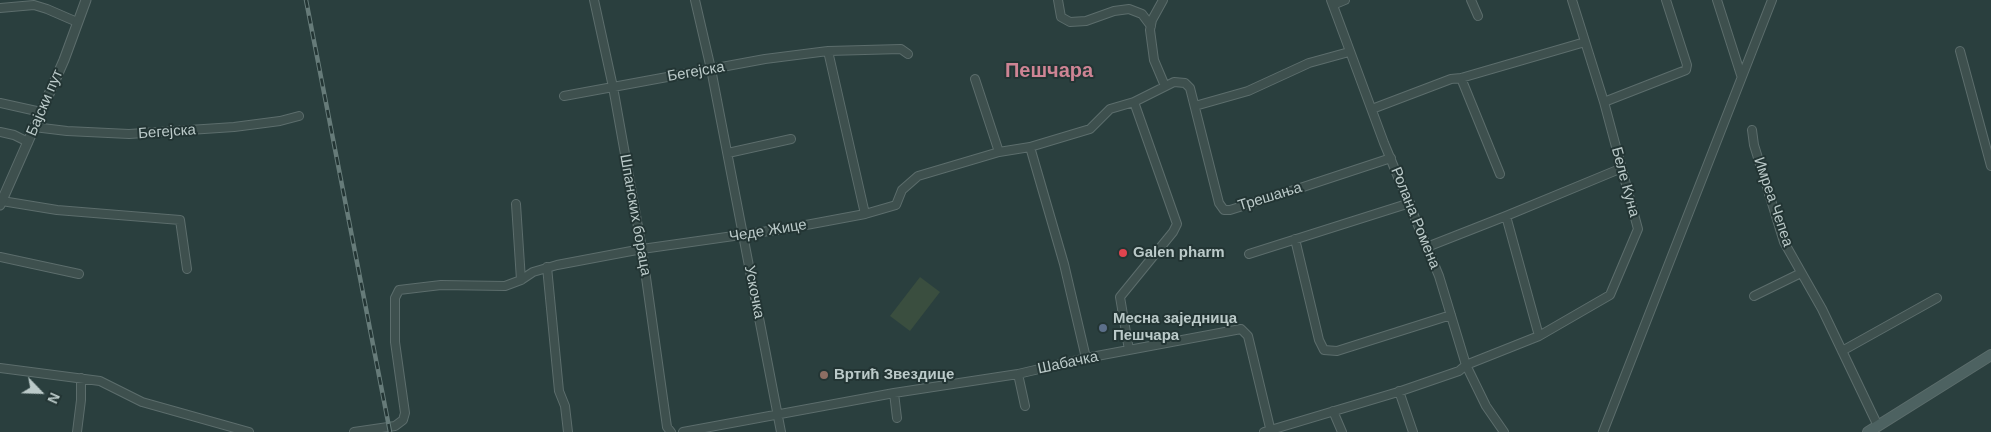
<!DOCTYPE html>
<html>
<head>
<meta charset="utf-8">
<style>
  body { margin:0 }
  #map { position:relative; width:1991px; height:432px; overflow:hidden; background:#2a3f3e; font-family:Arial,sans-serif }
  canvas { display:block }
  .north { position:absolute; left:15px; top:367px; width:50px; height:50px; -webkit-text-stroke:4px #233534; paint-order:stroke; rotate:114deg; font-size:14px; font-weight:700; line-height:20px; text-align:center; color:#bbcac9 }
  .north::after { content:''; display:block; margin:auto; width:18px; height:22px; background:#bbcac9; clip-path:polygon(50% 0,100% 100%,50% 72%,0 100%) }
</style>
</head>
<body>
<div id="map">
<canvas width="1991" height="432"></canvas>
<div class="north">N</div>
</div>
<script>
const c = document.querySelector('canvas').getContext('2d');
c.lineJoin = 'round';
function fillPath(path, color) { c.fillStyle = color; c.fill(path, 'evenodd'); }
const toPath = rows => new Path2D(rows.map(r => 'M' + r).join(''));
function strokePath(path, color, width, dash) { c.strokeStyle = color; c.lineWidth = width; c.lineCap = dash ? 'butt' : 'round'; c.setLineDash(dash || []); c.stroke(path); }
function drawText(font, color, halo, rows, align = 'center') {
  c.font = font + ' Arial,sans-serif'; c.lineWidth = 4; c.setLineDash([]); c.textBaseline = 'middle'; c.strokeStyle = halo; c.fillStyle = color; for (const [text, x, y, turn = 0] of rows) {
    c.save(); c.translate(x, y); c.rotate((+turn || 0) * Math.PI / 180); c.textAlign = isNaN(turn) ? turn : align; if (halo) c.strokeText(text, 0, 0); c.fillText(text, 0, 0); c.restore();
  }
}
fillPath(toPath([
  [920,277,940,292,910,331,890,316]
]), '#3a4e3f');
const minor = toPath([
  [594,0,613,87,642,249,667,427,671,432],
  [695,0,711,69,781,432],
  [1058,0,1061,17,1070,22,1086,21,1114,11,1129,9,1142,14,1151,26],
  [1163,0,1152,20,1150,30,1154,60,1165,86],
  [1331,0,1384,143,1439,276,1466,365,1486,406,1504,432],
  [1471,0,1478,16],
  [1717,0,1741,75],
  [1333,5,1345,0],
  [0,8,34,5,47,9,77,22],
  [828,51,865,214],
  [1960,51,1991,166],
  [1461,78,1500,174],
  [975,79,999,152],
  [564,96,765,59,828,51,901,49,908,54],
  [1604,102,1686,70,1687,65,1666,0],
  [0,103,41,112],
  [1195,106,1248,91,1309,63,1349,52],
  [1372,109,1451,79,1461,78,1585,42],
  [34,127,67,131,129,134,234,127,280,121,299,116],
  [1752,130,1754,145,1784,242,1822,309,1878,426],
  [0,132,14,135,28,142],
  [1030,147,1064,264,1086,358],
  [728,153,791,139],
  [2,201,57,210,180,220,187,269],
  [516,204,521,280],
  [1506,216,1539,336],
  [1295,239,1319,340,1324,350,1337,351,1451,315],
  [1427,247,1506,216,1622,168],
  [1249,254,1410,203],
  [0,257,79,274],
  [547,267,559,391,565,406,568,432],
  [1754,296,1801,273],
  [1129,350,1120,297,1173,232,1177,224,1134,102],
  [1842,351,1937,298],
  [0,368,100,381,142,402,249,432],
  [1018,374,1025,406],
  [1399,391,1413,432],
  [894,393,897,418],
  [1333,411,1342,432],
  [77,432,81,400,81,378],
  [354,432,395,426,403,420,405,413,395,342,395,298,399,290,441,285,505,286,521,280,533,272,557,265,642,249,790,228,865,214,896,205,902,190,918,176,999,152,1030,147,1090,129,1110,109,1134,102,1174,82,1185,83,1190,88,1219,203,1224,210,1230,210,1297,189,1391,158],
  [683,432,894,393,1018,374,1086,358,1241,329,1248,336,1271,432],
  [1264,432,1398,392,1459,371,1466,365,1539,336,1610,295,1638,229,1604,102,1572,0],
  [1603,432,1772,0]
]);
const tertiary = toPath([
  [0,205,64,60,86,0]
]);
const secondary = toPath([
  [1868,432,1991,355]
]);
strokePath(minor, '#5c6d6c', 10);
strokePath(tertiary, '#5c6d6c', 11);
strokePath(secondary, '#5c6d6c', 12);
strokePath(minor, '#3e504e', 8);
strokePath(tertiary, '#3e504e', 9);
strokePath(secondary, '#4d6261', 10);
const rail = toPath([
  [306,0,390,432]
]);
strokePath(rail, '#667b79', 4.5);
strokePath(rail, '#233534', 2.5, [8]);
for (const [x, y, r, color] of [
  [1123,253,5,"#e0444e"],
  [1103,328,5,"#5c6f8a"],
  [824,375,5,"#8d6e63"]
]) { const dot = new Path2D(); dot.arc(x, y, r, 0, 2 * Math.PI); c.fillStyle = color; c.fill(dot); strokePath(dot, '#233534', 2); }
drawText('15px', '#bbcac9', '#233534', [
  ["Бегејска",696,72,-10],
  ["Бајски пут",45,103,-67],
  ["Бегејска",167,132,-4],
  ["Беле Куна",1625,182,75],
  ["Трешања",1270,197,-17],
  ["Имреа Чепеа",1773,202,71],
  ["Шпанских бораца",635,215,80],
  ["Ролана Ромена",1415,218,68],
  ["Чеде Жице",768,231,-9],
  ["Ускочка",754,292,79],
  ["Шабачка",1068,363,-12]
]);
drawText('bold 15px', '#bbcac9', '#233534', [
  ["Galen pharm",1133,253],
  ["Месна заједница",1113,319],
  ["Пешчара",1113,336],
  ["Вртић Звездице",834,375]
], 'left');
drawText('bold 20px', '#ce8494', '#233534', [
  ["Пешчара",1049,71]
]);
</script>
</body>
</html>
